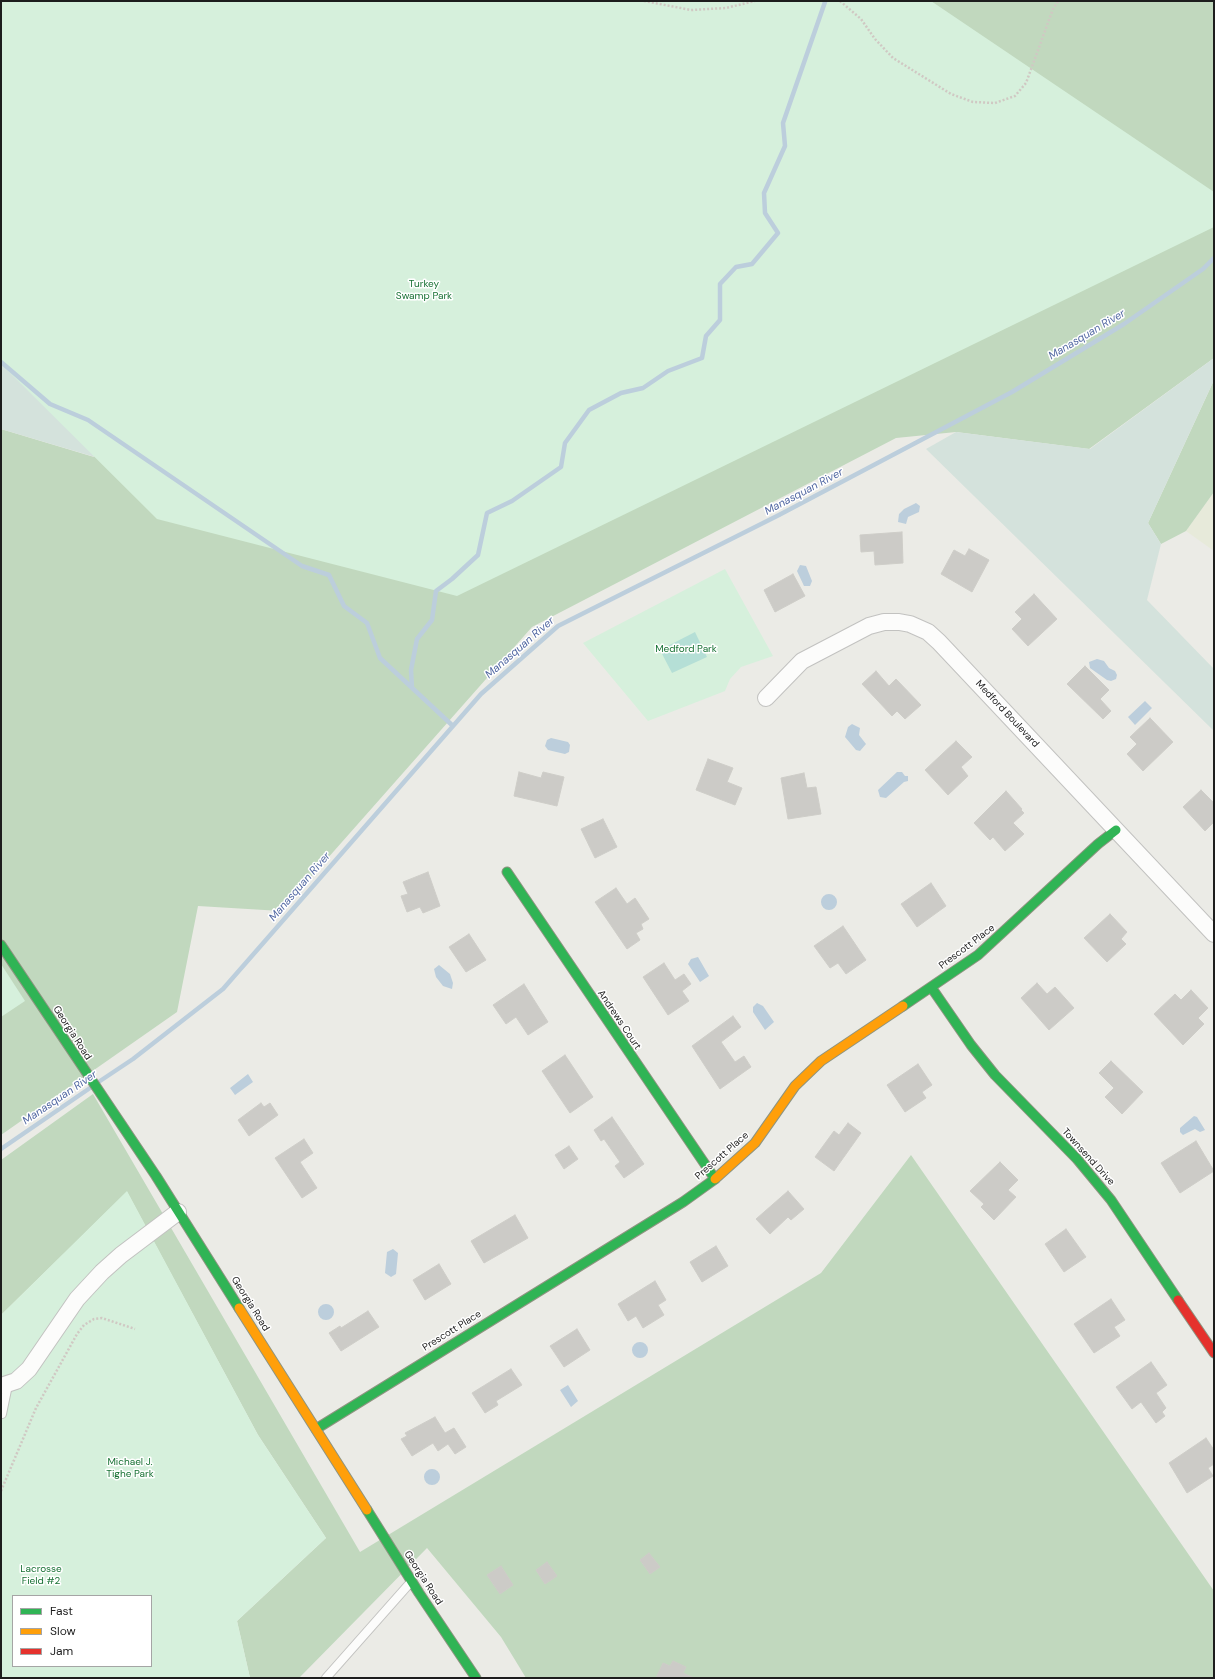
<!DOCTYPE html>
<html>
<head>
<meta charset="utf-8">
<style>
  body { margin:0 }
  #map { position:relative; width:1215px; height:1679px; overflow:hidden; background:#ebebe6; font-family:"DM Sans",sans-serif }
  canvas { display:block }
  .frame { position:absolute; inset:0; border:2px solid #1d1d1d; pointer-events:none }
  .legend { position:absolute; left:12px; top:1595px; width:140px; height:72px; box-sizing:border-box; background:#fff; border:1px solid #a5a5a5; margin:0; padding:5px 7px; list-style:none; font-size:12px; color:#1d1d1d }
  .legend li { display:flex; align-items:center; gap:8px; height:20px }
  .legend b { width:20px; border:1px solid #a5a5a5 }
</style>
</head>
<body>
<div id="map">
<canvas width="1215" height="1679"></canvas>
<div class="frame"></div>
<ul class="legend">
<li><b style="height:5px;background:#30b455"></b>Fast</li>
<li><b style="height:5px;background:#ff9f0a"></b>Slow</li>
<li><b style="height:5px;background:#e5322d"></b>Jam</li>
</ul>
</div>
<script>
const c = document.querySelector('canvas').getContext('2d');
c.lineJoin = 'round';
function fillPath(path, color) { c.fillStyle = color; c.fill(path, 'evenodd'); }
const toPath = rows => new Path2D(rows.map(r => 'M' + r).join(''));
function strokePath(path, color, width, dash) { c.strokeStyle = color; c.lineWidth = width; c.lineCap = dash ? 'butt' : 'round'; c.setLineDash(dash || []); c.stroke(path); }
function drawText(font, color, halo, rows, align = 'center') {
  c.font = font + ' "DM Sans",sans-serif'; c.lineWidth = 3; c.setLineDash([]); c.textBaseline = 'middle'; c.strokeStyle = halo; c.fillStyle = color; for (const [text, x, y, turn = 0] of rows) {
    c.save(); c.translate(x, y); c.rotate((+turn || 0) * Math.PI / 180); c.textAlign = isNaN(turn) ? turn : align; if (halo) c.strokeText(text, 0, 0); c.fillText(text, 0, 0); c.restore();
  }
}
fillPath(toPath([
  [1214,492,1214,551,1186,531]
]), '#e7eada');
fillPath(toPath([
  [185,1,1214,1,1214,358,1089,449,956,432,896,438,532,627,281,911,198,906,177,1012,1,1135,1,429,94,457,1,211],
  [1214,380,1214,492,1186,531,1161,544,1148,523],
  [93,1094,360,1552,821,1273,911,1155,1214,1591,1214,1678,526,1678,501,1637,427,1548,299,1678,250,1678,237,1621,326,1538,258,1435,127,1192,1,1315,1,1160]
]), '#c1d8be');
fillPath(toPath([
  [1,325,95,457,1,429],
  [1214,358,1214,380,1148,523,1161,544,1147,600,1214,669,1214,731,926,449,956,432,1090,449]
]), '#d4e2dc');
fillPath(toPath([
  [1,1,931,1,1214,192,1214,227,457,596,157,519,1,364],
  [725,569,773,656,741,667,730,679,725,691,648,721,583,643],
  [1,964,25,1001,1,1017],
  [127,1191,258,1435,326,1538,237,1621,250,1678,1,1678,1,1315],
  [13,1596,151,1596,151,1666,13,1666]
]), '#d6f0dc');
fillPath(toPath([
  [695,632,707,657,672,673,660,650]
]), '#b5dfd6');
fillPath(toPath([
  [916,503,920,506,919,512,908,517,906,524,898,522,899,514,904,509],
  [800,565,806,566,812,581,810,586,804,586,797,571],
  [1097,659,1104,661,1109,668,1115,671,1117,675,1116,679,1111,681,1107,680,1090,668,1089,662],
  [1145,701,1152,708,1135,725,1128,717],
  [852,724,860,728,859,735,866,744,860,751,856,750,845,737,848,727],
  [551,738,568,742,570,745,569,752,565,754,548,750,545,746,547,740],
  [897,772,902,772,905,776,908,776,908,781,904,782,886,798,880,797,878,790],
  '821 902a8 8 0 1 1 16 0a8 8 0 1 1-16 0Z',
  [698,957,709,976,700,982,688,964,691,959],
  [439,965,450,974,453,983,452,989,443,986,436,977,434,969],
  [757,1003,763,1006,774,1022,765,1030,753,1012,753,1007],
  [248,1074,253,1082,235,1095,230,1088],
  [1194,1116,1197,1117,1205,1130,1200,1132,1195,1129,1183,1135,1180,1132,1180,1128],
  [393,1249,398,1253,396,1274,391,1277,385,1273,387,1252],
  '318 1312a8 8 0 1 1 16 0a8 8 0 1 1-16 0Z',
  '632 1350a8 8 0 1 1 16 0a8 8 0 1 1-16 0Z',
  [568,1385,578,1401,571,1407,560,1390],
  '424 1477a8 8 0 1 1 16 0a8 8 0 1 1-16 0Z'
]), '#bccedc');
strokePath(toPath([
  [1,362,50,404,88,420,302,566,329,575,344,606,367,623,380,658,453,726],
  [412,688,411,670,417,639,432,620,436,591,452,579,478,555,487,513,512,501,561,467,565,443,589,410,621,393,643,388,668,371,702,358,706,336,720,320,720,284,736,267,752,264,778,233,765,213,764,193,785,146,783,123,825,2],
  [100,1081,133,1059,223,989,481,694,558,626,779,515,1012,392,1124,324,1203,269,1214,258],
  [1,1149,90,1088]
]), '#bccedc', 4.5);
const building = toPath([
  [902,532,903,563,875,565,874,551,861,552,860,535,902,532],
  [969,549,989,560,972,592,941,574,954,550,965,556,969,549],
  [793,574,805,596,775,612,764,590,793,574],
  [1034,594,1057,619,1028,646,1012,629,1022,619,1015,612,1034,594],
  [1085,666,1109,690,1100,699,1111,711,1103,719,1067,684,1085,666],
  [876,671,889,686,896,679,921,705,905,719,897,711,892,716,862,684,876,671],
  [1150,718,1173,742,1143,771,1127,754,1137,744,1130,737,1150,718],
  [956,741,972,757,961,767,968,776,948,795,925,770,956,741],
  [708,759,733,768,727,782,742,788,735,805,696,790,708,759],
  [519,772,541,778,543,772,564,777,557,806,514,796,519,772],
  [804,773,807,788,816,787,821,814,788,819,781,778,804,773],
  [1201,790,1214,803,1214,822,1205,831,1183,807,1201,790],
  [1006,791,1022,809,1021,810,1024,813,1013,823,1024,834,1005,851,993,837,990,840,974,823,1006,791],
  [603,819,617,847,595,858,581,829,603,819],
  [428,872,440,906,423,913,420,907,407,912,401,896,408,894,403,882,428,872],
  [931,883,946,906,917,927,901,904,931,883],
  [616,888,627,904,635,898,649,919,641,924,643,929,636,933,640,940,627,949,595,902,616,888],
  [1110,914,1127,932,1121,939,1126,944,1107,962,1084,938,1110,914],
  [843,926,866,960,846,974,838,963,830,968,814,946,843,926],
  [469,934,486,960,466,972,449,947,469,934],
  [664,963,675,980,684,974,691,984,682,991,689,1001,668,1015,643,977,664,963],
  [1037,983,1047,994,1055,987,1074,1008,1049,1030,1021,998,1037,983],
  [524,984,548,1022,528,1035,516,1017,506,1024,493,1005,524,984],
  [1191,990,1208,1008,1198,1018,1204,1024,1183,1045,1154,1014,1175,994,1181,1000,1191,990],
  [733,1016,741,1027,721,1042,735,1062,744,1056,751,1067,720,1089,692,1046,733,1016],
  [565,1055,593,1097,570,1113,542,1071,565,1055],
  [1111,1061,1143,1092,1122,1114,1105,1097,1114,1088,1099,1073,1111,1061],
  [918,1064,932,1085,922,1092,926,1098,905,1112,887,1085,918,1064],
  [261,1103,264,1107,270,1103,278,1115,249,1136,238,1120,261,1103],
  [612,1117,644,1164,624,1178,615,1166,620,1162,604,1139,601,1141,594,1130,612,1117],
  [848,1123,861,1133,834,1171,815,1157,834,1131,839,1135,848,1123],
  [304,1139,313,1153,300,1162,317,1188,302,1198,275,1158,304,1139],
  [1196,1141,1214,1171,1180,1193,1161,1163,1196,1141],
  [569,1146,578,1159,564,1169,555,1155,569,1146],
  [1000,1162,1018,1180,1008,1190,1016,1197,994,1220,981,1207,984,1204,970,1191,1000,1162],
  [788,1191,804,1209,791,1220,788,1217,770,1234,756,1219,788,1191],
  [515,1215,528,1238,484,1263,471,1241,515,1215],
  [1066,1229,1086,1257,1064,1272,1045,1244,1066,1229],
  [716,1246,728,1266,702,1282,690,1262,716,1246],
  [439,1264,451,1284,425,1300,413,1280,439,1264],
  [655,1281,666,1300,658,1305,664,1315,643,1328,636,1316,628,1321,618,1304,655,1281],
  [1111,1299,1125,1320,1114,1327,1120,1336,1094,1353,1074,1324,1111,1299],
  [368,1311,379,1327,341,1351,329,1333,340,1326,341,1328,368,1311],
  [577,1329,590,1350,564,1367,550,1346,577,1329],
  [1151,1362,1167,1385,1156,1393,1166,1408,1162,1412,1165,1416,1156,1423,1141,1402,1132,1409,1116,1387,1151,1362],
  [511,1369,522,1385,496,1401,498,1405,485,1413,472,1393,511,1369],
  [435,1417,445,1433,454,1428,466,1447,455,1454,448,1444,438,1451,433,1443,412,1456,401,1439,407,1436,405,1433,435,1417],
  [1206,1438,1214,1450,1214,1464,1208,1468,1213,1476,1187,1493,1169,1463,1206,1438],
  [649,1553,660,1567,650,1574,640,1560,649,1553],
  [547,1562,557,1576,545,1584,536,1570,547,1562],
  [501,1566,513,1585,500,1594,487,1575,501,1566],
  [673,1661,686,1667,683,1673,694,1678,656,1678,663,1663,670,1666,673,1661]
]);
fillPath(building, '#cccbc7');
strokePath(building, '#cecdc8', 1);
const lane = toPath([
  [2,1414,8,1385],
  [326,1678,410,1583]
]);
const street = toPath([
  [766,698,802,661,869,626,884,622,899,622,910,624,928,632,939,642,1214,934],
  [1,1386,16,1381,29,1369,77,1299,102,1272,121,1255,178,1212]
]);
const fast = toPath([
  [507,872,715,1179],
  [1,945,156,1176,239,1308],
  [931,987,971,1045,995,1075,1077,1159,1111,1200,1178,1300],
  [903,1006,978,955,1098,844,1116,830],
  [316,1429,683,1202,715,1179],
  [367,1510,419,1593,476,1678]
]);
const slow = toPath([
  [715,1179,755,1143,795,1086,821,1061,903,1006],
  [239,1308,367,1510]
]);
const jam = toPath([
  [1178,1300,1214,1353]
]);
strokePath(lane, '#c2c2c0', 10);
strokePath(street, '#c2c2c0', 18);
strokePath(fast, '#8e9480', 11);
strokePath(slow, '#8e9480', 11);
strokePath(jam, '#8e9480', 11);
strokePath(toPath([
  [644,1,691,10,726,8,755,1],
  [840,1,861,19,875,39,893,58,951,94,973,102,995,103,1015,96,1026,83,1053,9,1058,1],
  [1,1491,36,1408,77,1334,84,1325,94,1319,102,1318,135,1329]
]), '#d0c8c3', 2.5, [2, 2]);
strokePath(lane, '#fcfcfb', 8);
strokePath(street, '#fcfcfb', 16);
strokePath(fast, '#30b455', 9);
strokePath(slow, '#ff9f0a', 9);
strokePath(jam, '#e5322d', 9);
drawText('10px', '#167032', '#fff', [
  ["Turkey",424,284],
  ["Swamp Park",424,296],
  ["Medford Park",686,649],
  ["Michael J.",130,1462],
  ["Tighe Park",130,1474],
  ["Lacrosse",41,1569],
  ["Field #2",41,1581]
]);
drawText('10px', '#1d1d1d', '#fff', [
  ["Medford Boulevard",1007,714,47],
  ["Prescott Place",967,947,-37],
  ["Andrews Court",619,1020,56],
  ["Georgia Road",72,1033,57],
  ["Prescott Place",722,1156,-41],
  ["Townsend Drive",1088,1157,48],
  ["Georgia Road",250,1304,58],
  ["Prescott Place",452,1331,-32],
  ["Georgia Road",423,1578,57]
]);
drawText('italic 11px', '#5369a3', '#fff', [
  ["Manasquan River",1087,335,-31],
  ["Manasquan River",804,492,-28],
  ["Manasquan River",520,648,-41],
  ["Manasquan River",300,887,-49],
  ["Manasquan River",60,1098,-34]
]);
</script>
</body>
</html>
